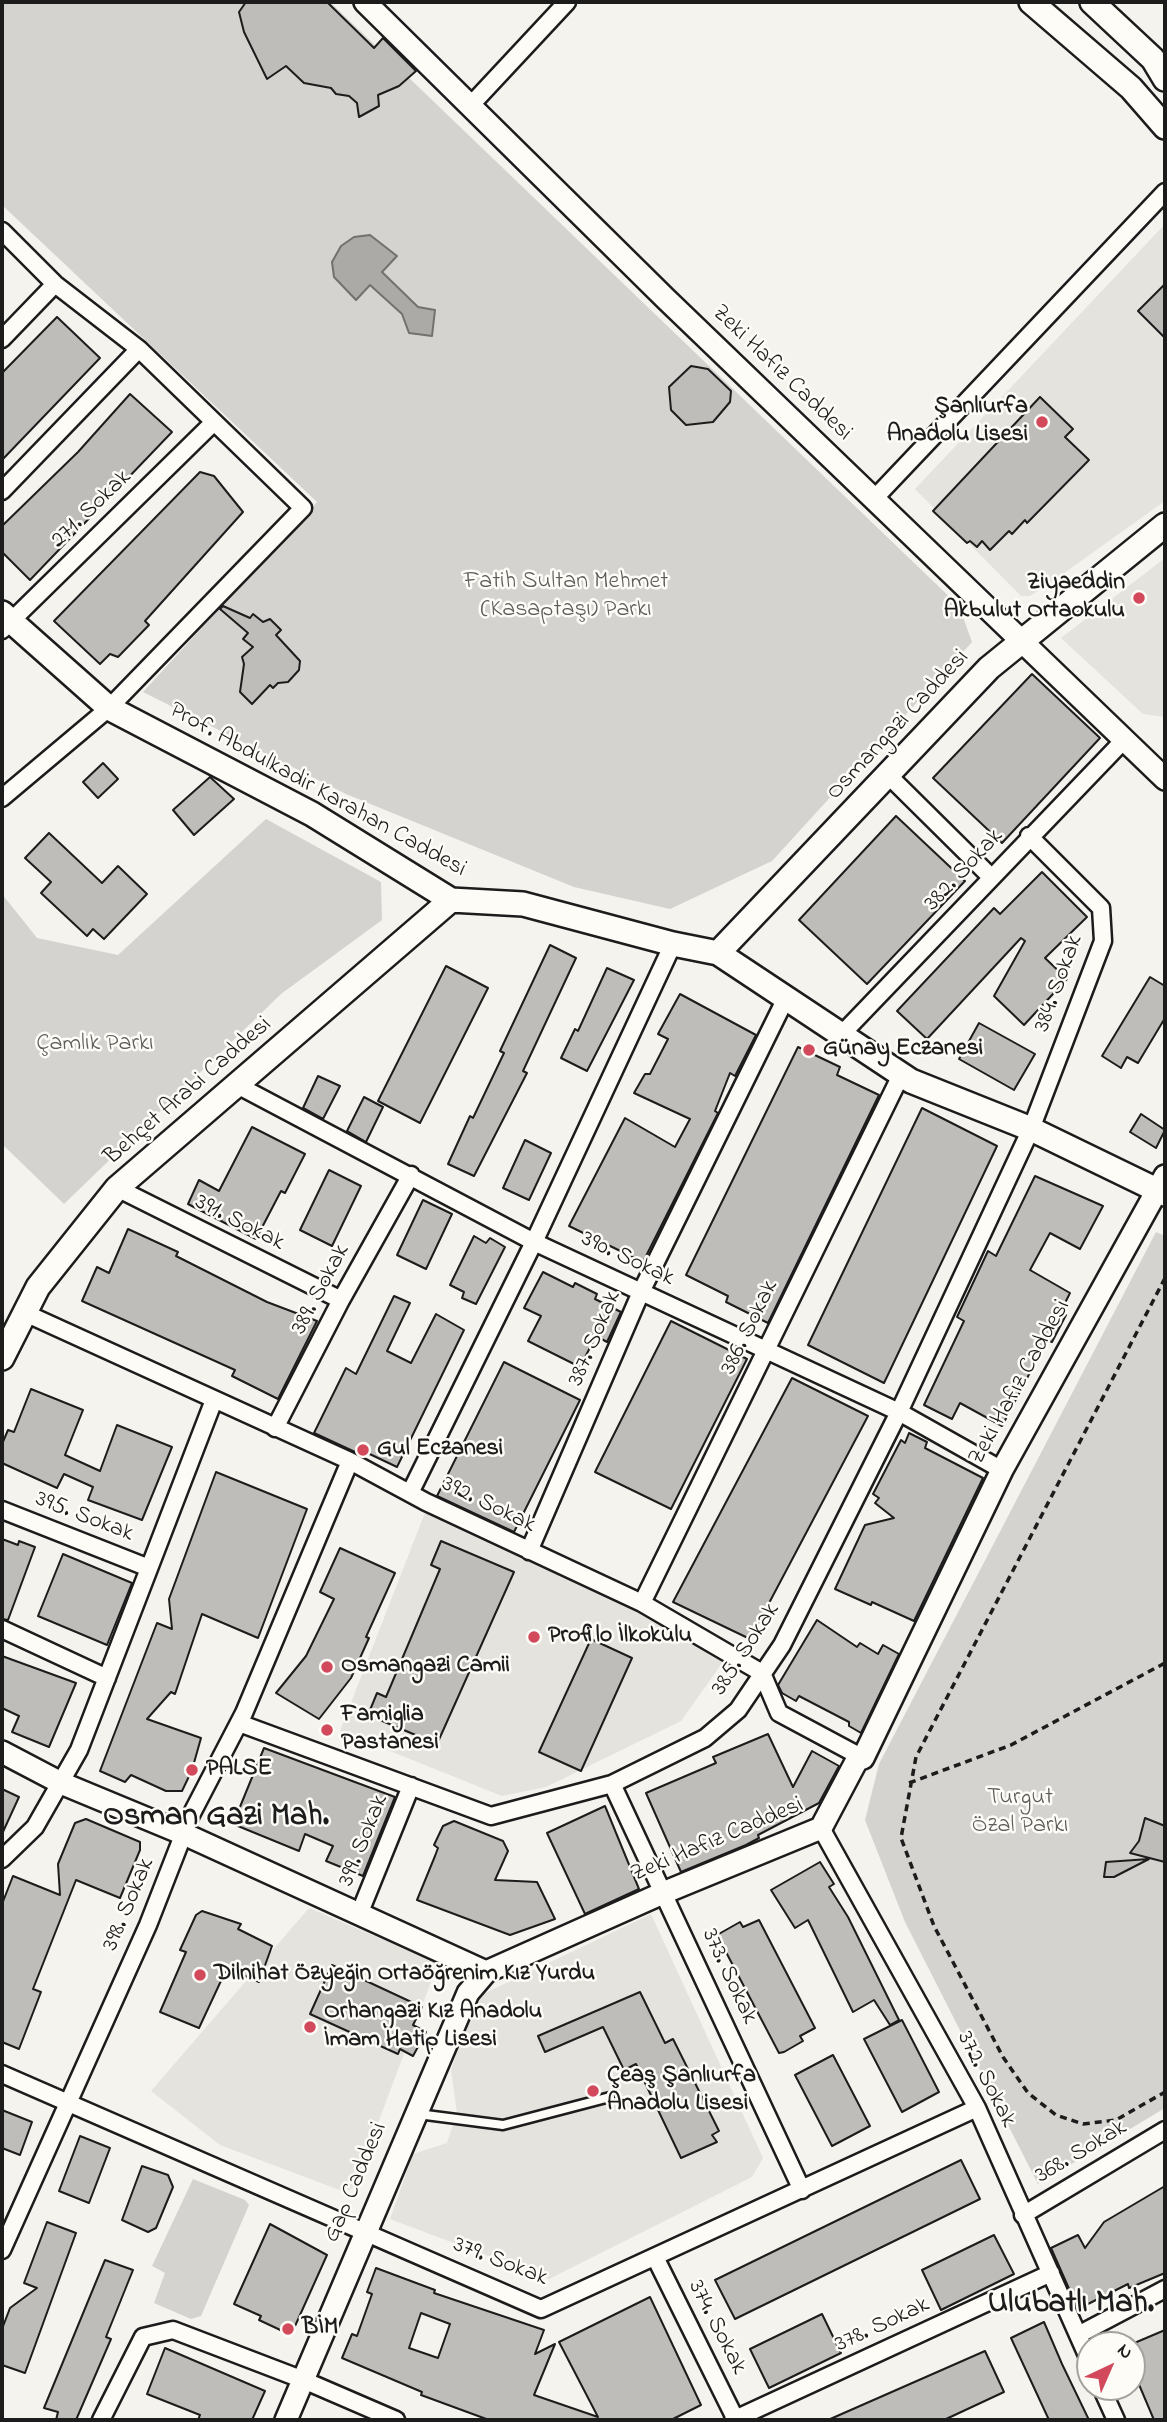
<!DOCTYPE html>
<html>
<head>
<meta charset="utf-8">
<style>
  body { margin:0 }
  #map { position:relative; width:1167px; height:2422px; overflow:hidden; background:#f4f3ee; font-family:"Indie Flower",sans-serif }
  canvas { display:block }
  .frame { position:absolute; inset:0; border:4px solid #1c1c1c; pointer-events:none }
  .north { position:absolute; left:1076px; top:2331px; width:70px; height:70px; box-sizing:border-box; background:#fdfcf7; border:2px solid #a3a29f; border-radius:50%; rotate:44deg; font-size:19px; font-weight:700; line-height:28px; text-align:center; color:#1c1c1c }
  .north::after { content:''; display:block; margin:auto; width:24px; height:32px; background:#d1495b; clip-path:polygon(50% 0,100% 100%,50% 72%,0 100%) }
</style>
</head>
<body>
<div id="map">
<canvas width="1167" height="2422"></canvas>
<div class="frame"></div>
<div class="north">N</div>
</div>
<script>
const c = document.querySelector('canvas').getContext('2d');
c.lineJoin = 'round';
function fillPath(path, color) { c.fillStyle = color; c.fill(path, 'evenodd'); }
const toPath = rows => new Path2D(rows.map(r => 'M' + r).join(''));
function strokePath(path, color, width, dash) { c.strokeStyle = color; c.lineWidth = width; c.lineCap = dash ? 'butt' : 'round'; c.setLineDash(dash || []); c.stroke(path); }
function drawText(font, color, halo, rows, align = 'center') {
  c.font = font + ' "Indie Flower",sans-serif'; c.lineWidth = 5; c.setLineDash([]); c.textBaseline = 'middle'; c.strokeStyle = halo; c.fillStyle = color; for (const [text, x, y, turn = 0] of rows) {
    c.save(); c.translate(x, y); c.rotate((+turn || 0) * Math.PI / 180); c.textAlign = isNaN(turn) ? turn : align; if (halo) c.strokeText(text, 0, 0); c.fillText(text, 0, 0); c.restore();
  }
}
fillPath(toPath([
  [1165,224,1165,501,1050,583,1030,596,1021,596,915,489],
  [1165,558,1165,717,1143,714,1061,638],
  [426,1510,658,1615,725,1659,681,1721,546,1787,502,1796,340,1731],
  [309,1908,438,1963,354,2187,345,2192,220,2145,151,2091],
  [651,1914,763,2158,752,2177,549,2279,390,2219,413,2154,447,2143,457,2113,451,2070,477,1997]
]), '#e4e3de');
fillPath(toPath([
  [2,2,330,2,959,606,972,642,772,861,670,909,574,887,346,794,143,692,317,502,2,205],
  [266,819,381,882,382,920,281,994,64,1204,2,1144,2,894,37,938,118,955],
  [1156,1232,1165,1236,1165,2108,1038,2184,905,1922,865,1820,879,1764],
  [193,2179,245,2200,249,2205,201,2316,191,2319,154,2303,165,2273,152,2266]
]), '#d4d3cf');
const water = toPath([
  [370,235,397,256,382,272,418,307,435,310,432,336,409,333,402,314,370,285,356,300,334,277,332,262,341,246,354,237,370,235]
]);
fillPath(water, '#abaaa6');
strokePath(water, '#72716f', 2);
const building = toPath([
  [246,2,327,2,374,48,383,38,416,71,399,86,378,95,379,106,359,117,357,103,349,96,336,94,331,88,304,83,286,66,267,79,244,32,239,12,246,2],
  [1165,284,1165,338,1138,311,1165,284],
  [57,317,100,358,2,460,2,373,57,317],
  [691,366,708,369,731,391,730,402,713,422,686,425,671,410,669,387,691,366],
  [130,394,172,432,30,580,2,552,2,526,78,452,130,394],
  [1040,397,1073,429,1065,437,1089,460,1027,523,1025,520,1012,534,1009,531,990,550,982,541,977,547,970,541,967,543,933,511,1040,397],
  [200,472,214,476,243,512,145,621,149,625,118,657,110,654,100,664,54,621,200,472],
  [223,606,250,618,253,614,263,622,270,619,281,630,276,635,300,661,299,670,288,682,278,683,273,688,270,685,252,704,240,692,244,664,242,657,253,647,243,639,248,633,220,609,223,606],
  [1032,674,1100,738,1002,843,933,778,1032,674],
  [103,763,118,779,98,798,83,782,103,763],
  [210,777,234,799,194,835,173,810,210,777],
  [896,816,965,881,867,984,799,920,896,816],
  [49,833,102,883,118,866,147,894,104,939,93,929,87,936,41,893,51,882,25,858,49,833],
  [1042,872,1087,917,1045,958,1067,979,1024,1025,994,996,1025,941,1021,938,927,1039,897,1011,994,908,1000,914,1042,872],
  [550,945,576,958,523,1071,527,1073,474,1176,448,1164,470,1116,473,1118,504,1053,500,1051,550,945],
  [446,966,488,988,420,1123,378,1101,446,966],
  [607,968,634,980,587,1071,561,1058,575,1029,578,1031,607,968],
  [1150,977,1165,986,1165,1018,1138,1063,1127,1057,1121,1068,1102,1056,1150,977],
  [680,994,756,1035,735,1076,730,1073,715,1111,718,1113,643,1262,569,1226,625,1118,675,1147,690,1119,634,1093,645,1074,650,1074,668,1039,658,1034,680,994],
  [979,1023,1035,1054,1014,1090,959,1059,979,1023],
  [798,1047,840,1067,837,1075,879,1095,768,1323,726,1302,728,1296,686,1275,798,1047],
  [318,1076,340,1086,323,1119,303,1108,318,1076],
  [364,1097,383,1107,366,1142,347,1131,364,1097],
  [922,1108,997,1146,884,1383,808,1345,922,1108],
  [1141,1114,1165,1130,1156,1148,1130,1132,1141,1114],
  [252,1127,305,1154,285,1193,281,1191,256,1239,188,1204,199,1180,219,1191,252,1127],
  [525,1140,551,1153,529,1200,503,1188,525,1140],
  [329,1170,361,1186,332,1246,300,1230,329,1170],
  [1035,1176,1103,1206,1080,1249,1050,1233,1030,1270,1070,1293,1060,1313,1066,1315,1052,1342,1047,1340,1002,1426,960,1403,952,1419,924,1405,964,1321,957,1317,988,1251,996,1256,1035,1176],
  [423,1200,452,1214,426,1269,397,1255,423,1200],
  [128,1229,178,1252,176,1256,267,1302,317,1321,278,1399,232,1376,235,1370,82,1301,97,1267,109,1273,128,1229],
  [474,1236,486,1243,490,1238,505,1247,476,1304,462,1298,464,1292,450,1285,474,1236],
  [543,1272,573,1287,575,1283,597,1294,595,1299,621,1312,607,1342,596,1336,580,1367,528,1341,541,1316,524,1308,543,1272],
  [394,1296,410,1303,387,1351,411,1363,436,1314,464,1330,397,1467,357,1448,355,1452,314,1433,346,1368,356,1374,394,1296],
  [671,1321,747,1359,671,1509,595,1472,671,1321],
  [504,1362,580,1400,514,1532,437,1496,504,1362],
  [792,1378,868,1416,750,1639,673,1602,792,1378],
  [31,1389,83,1410,65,1455,100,1471,117,1425,172,1447,142,1520,88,1500,93,1487,64,1474,57,1488,2,1463,2,1444,8,1430,14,1432,31,1389],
  [909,1433,927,1442,925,1448,983,1478,914,1621,872,1602,871,1605,835,1589,865,1525,894,1518,875,1503,879,1498,873,1494,901,1440,905,1443,909,1433],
  [216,1472,307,1509,258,1638,202,1614,175,1694,171,1692,147,1719,201,1738,192,1770,182,1791,166,1791,131,1775,125,1782,100,1771,157,1623,172,1629,169,1599,216,1472],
  [2,1539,18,1545,19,1541,35,1547,8,1620,2,1619,2,1539],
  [441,1541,514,1572,437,1744,368,1715,377,1693,386,1697,440,1569,431,1565,441,1541],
  [340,1548,395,1573,366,1637,369,1638,351,1678,319,1719,276,1693,306,1656,334,1599,320,1592,340,1548],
  [63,1554,132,1583,107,1645,38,1616,63,1554],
  [817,1620,857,1647,860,1643,878,1654,883,1645,899,1654,861,1733,849,1726,849,1722,799,1696,796,1701,782,1693,778,1685,817,1620],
  [591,1639,632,1658,581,1771,539,1752,591,1639],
  [2,1656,76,1683,49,1747,12,1732,19,1716,2,1708,2,1656],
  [768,1734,793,1787,812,1751,839,1766,819,1803,758,1835,759,1838,746,1845,681,1872,646,1793,716,1763,713,1757,768,1734],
  [264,1748,395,1797,363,1876,326,1861,333,1846,305,1834,299,1851,233,1824,264,1748],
  [2,1789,19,1797,2,1834,2,1789],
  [605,1806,639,1889,585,1914,547,1833,605,1806],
  [1145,1818,1165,1826,1165,1862,1130,1853,1139,1841,1145,1818],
  [86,1819,140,1842,140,1850,120,1898,76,1880,33,1989,41,1992,19,2049,2,2042,2,1904,13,1876,60,1895,58,1864,75,1823,86,1819],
  [454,1821,503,1841,508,1851,495,1880,537,1882,555,1919,510,1935,417,1900,435,1856,438,1848,434,1845,443,1826,454,1821],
  [1149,1859,1114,1877,1104,1877,1106,1862,1149,1859],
  [820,1862,834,1884,829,1887,848,1917,899,2020,890,2025,874,2000,853,2012,808,1920,795,1928,771,1890,820,1862],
  [202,1911,241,1924,238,1929,272,1946,259,1982,227,1968,199,2028,160,2012,186,1952,180,1950,196,1915,202,1911],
  [759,1920,815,2028,800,2036,803,2041,784,2052,779,2053,717,1935,740,1922,743,1927,759,1920],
  [332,1965,422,2007,413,2025,426,2032,413,2056,400,2049,398,2054,310,2014,332,1965],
  [640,1992,665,2043,673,2039,719,2131,712,2135,717,2142,681,2158,636,2064,624,2070,603,2027,545,2052,538,2036,640,1992],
  [902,2020,939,2092,902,2112,864,2039,902,2020],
  [833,2055,870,2126,832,2146,795,2075,833,2055],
  [2,2110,32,2122,20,2155,2,2148,2,2110],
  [80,2136,110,2148,89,2203,59,2191,80,2136],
  [961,2160,980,2199,735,2319,715,2280,961,2160],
  [142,2166,168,2175,173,2187,156,2228,148,2232,122,2220,142,2166],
  [1165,2186,1165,2273,1129,2288,1128,2284,1078,2309,1051,2248,1078,2235,1085,2248,1104,2222,1165,2186],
  [47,2222,76,2233,25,2373,2,2365,2,2329,10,2308,37,2288,24,2283,47,2222],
  [270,2224,327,2255,291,2335,259,2320,261,2316,234,2304,270,2224],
  [994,2235,1014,2274,941,2310,922,2270,994,2235],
  [105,2260,133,2270,106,2337,111,2339,76,2420,56,2420,58,2412,44,2408,105,2260],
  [376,2268,435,2290,434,2293,544,2330,535,2354,555,2344,534,2395,598,2417,559,2342,650,2297,701,2405,671,2420,489,2420,421,2395,422,2392,342,2358,352,2334,357,2336,372,2294,367,2292,376,2268],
  [421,2313,450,2324,438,2358,409,2348,421,2313],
  [822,2314,841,2353,769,2388,750,2349,822,2314],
  [1044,2322,1062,2364,1089,2420,1049,2420,1011,2338,1044,2322],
  [1165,2330,1165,2420,1154,2420,1132,2368,1132,2344,1165,2330],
  [165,2348,265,2391,252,2420,198,2420,200,2415,147,2394,165,2348],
  [985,2351,1004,2392,944,2420,828,2420,985,2351]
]);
fillPath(building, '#bebdba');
strokePath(building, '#1c1c1c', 2);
const service = toPath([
  [418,2114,503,2125,610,2097]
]);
const minor = toPath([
  [470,106,567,2],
  [2,231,55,284,139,349,303,508,109,708,2,798],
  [2,339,55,284],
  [2,491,139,349],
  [873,500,1165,192],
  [2,630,214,422],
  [888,775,991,877],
  [841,1035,1124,740],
  [237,1085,534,1242,899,1412,1002,1470],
  [117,1188,341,1300],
  [25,1313,350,1461,426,1502,642,1603,762,1673,779,1713,863,1758],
  [275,1428,341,1300,411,1175],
  [410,1493,534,1242,673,944],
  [2,1510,149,1568],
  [529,1551,641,1292,786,998],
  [642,1603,901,1075],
  [2,1629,107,1678],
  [239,1723,491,1816,612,1784,705,1738,738,1710,782,1645,899,1412,1031,1129,1103,941,1101,908,1029,836],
  [612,1784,802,2190],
  [821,1828,977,2108,1090,2362],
  [2,1859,35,1827,79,1750,214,1400],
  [360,1912,411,1786],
  [2,2074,541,2309,977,2108],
  [1023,2215,1165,2130],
  [2,2250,148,1925,191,1815,244,1713,350,1461],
  [655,2257,736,2420],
  [1078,2335,1165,2289],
  [1101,2387,1116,2420],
  [101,2420,143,2337,173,2330,301,2379,396,2420],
  [733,2420,1051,2273]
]);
const tertiary = toPath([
  [365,2,666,299,1165,779],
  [2,1752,61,1783,184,1834,486,1972,663,1893,821,1828,857,1760,863,1758,1002,1470,1165,1176],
  [286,2420,468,1993,486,1972]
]);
const secondary = toPath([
  [1031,2,1131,88,1165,127],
  [1092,2,1153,59,1165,79],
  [2,613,109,708,312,814,451,900,523,904,673,944,718,953,911,1081,1031,1129,1165,1194],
  [718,953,989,668,1165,525],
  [2,1358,38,1287,117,1188,451,900]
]);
strokePath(service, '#1c1c1c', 13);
strokePath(minor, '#1c1c1c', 21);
strokePath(tertiary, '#1c1c1c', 26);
strokePath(secondary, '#1c1c1c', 28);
strokePath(toPath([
  [1165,1278,916,1757,901,1838,934,1926,1003,2057,1028,2093,1056,2115,1083,2124,1116,2120,1165,2092],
  [909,1783,1011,1745,1165,1663]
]), '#1c1c1c', 3.5, [7, 5]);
strokePath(service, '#fdfcf7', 8);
strokePath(minor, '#fdfcf7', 16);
strokePath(tertiary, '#fdfcf7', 21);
strokePath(secondary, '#fdfcf7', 23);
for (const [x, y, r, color] of [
  [1042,422,7,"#d1495b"],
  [1139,598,7,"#d1495b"],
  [809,1050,7,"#d1495b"],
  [363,1450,7,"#d1495b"],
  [534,1637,7,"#d1495b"],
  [327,1667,7,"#d1495b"],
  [327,1730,7,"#d1495b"],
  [192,1770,7,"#d1495b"],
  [200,1975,7,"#d1495b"],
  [310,2027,7,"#d1495b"],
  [593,2091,7,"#d1495b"],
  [288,2329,7,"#d1495b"]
]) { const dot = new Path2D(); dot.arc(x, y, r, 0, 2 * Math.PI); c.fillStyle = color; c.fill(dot); strokePath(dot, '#fdfcf7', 2.5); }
drawText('24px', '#1c1c1c', '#fdfcf7', [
  ["Zeki Hafız Caddesi",781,374,44],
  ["271. Sokak",92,510,-44],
  ["Osmangazi Caddesi",899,726,-47],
  ["Prof. Abdulkadir Karahan Caddesi",317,791,29],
  ["382. Sokak",965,871,-47],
  ["384. Sokak",1060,984,-70],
  ["Behçet Arabi Caddesi",189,1092,-41],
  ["391. Sokak",239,1224,27],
  ["390. Sokak",627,1260,25],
  ["389. Sokak",322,1290,-62],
  ["386. Sokak",751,1328,-64],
  ["387. Sokak",596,1339,-67],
  ["Zeki Hafız Caddesi",1021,1383,-61],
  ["392. Sokak",488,1506,26],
  ["395. Sokak",84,1518,21],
  ["385. Sokak",747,1650,-57],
  ["399. Sokak",365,1841,-68],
  ["Zeki Hafız Caddesi",718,1841,-23],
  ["398. Sokak",130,1905,-67],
  ["373. Sokak",728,1977,65],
  ["372. Sokak",985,2080,63],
  ["368. Sokak",1082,2153,-31],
  ["Gap Caddesi",357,2183,-67],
  ["379. Sokak",500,2263,21],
  ["378. Sokak",883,2326,-25],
  ["374. Sokak",716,2328,63]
]);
drawText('bold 24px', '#1c1c1c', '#fdfcf7', [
  ["Şanlıurfa",1028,408,"right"],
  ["Anadolu Lisesi",1028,436,"right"],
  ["Ziyaeddin",1125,584,"right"],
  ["Akbulut Ortaokulu",1125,612,"right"],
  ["Günay Eczanesi",823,1050],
  ["Gul Eczanesi",377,1450],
  ["Profilo İlkokulu",548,1637],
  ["Osmangazi Camii",341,1667],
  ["Famiglia",341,1716],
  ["Pastanesi",341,1744],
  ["PALSE",206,1770],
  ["Dilnihat Özyeğin Ortaöğrenim Kız Yurdu",214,1975],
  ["Orhangazi Kız Anadolu",324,2013],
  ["İmam Hatip Lisesi",324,2041],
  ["Çeaş Şanlıurfa",607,2077],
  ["Anadolu Lisesi",607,2105],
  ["BİM",302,2329]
], 'left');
drawText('24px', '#5c5c5b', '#fdfcf7', [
  ["Fatih Sultan Mehmet",566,583],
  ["(Kasaptaşı) Parkı",566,611],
  ["Çamlık Parkı",95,1045],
  ["Turgut",1020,1799],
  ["Özal Parkı",1020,1827]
]);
drawText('bold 32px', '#1c1c1c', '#fdfcf7', [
  ["Osman Gazi Mah.",216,1819],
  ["Ulubatlı Mah.",1071,2306]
]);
</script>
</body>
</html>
